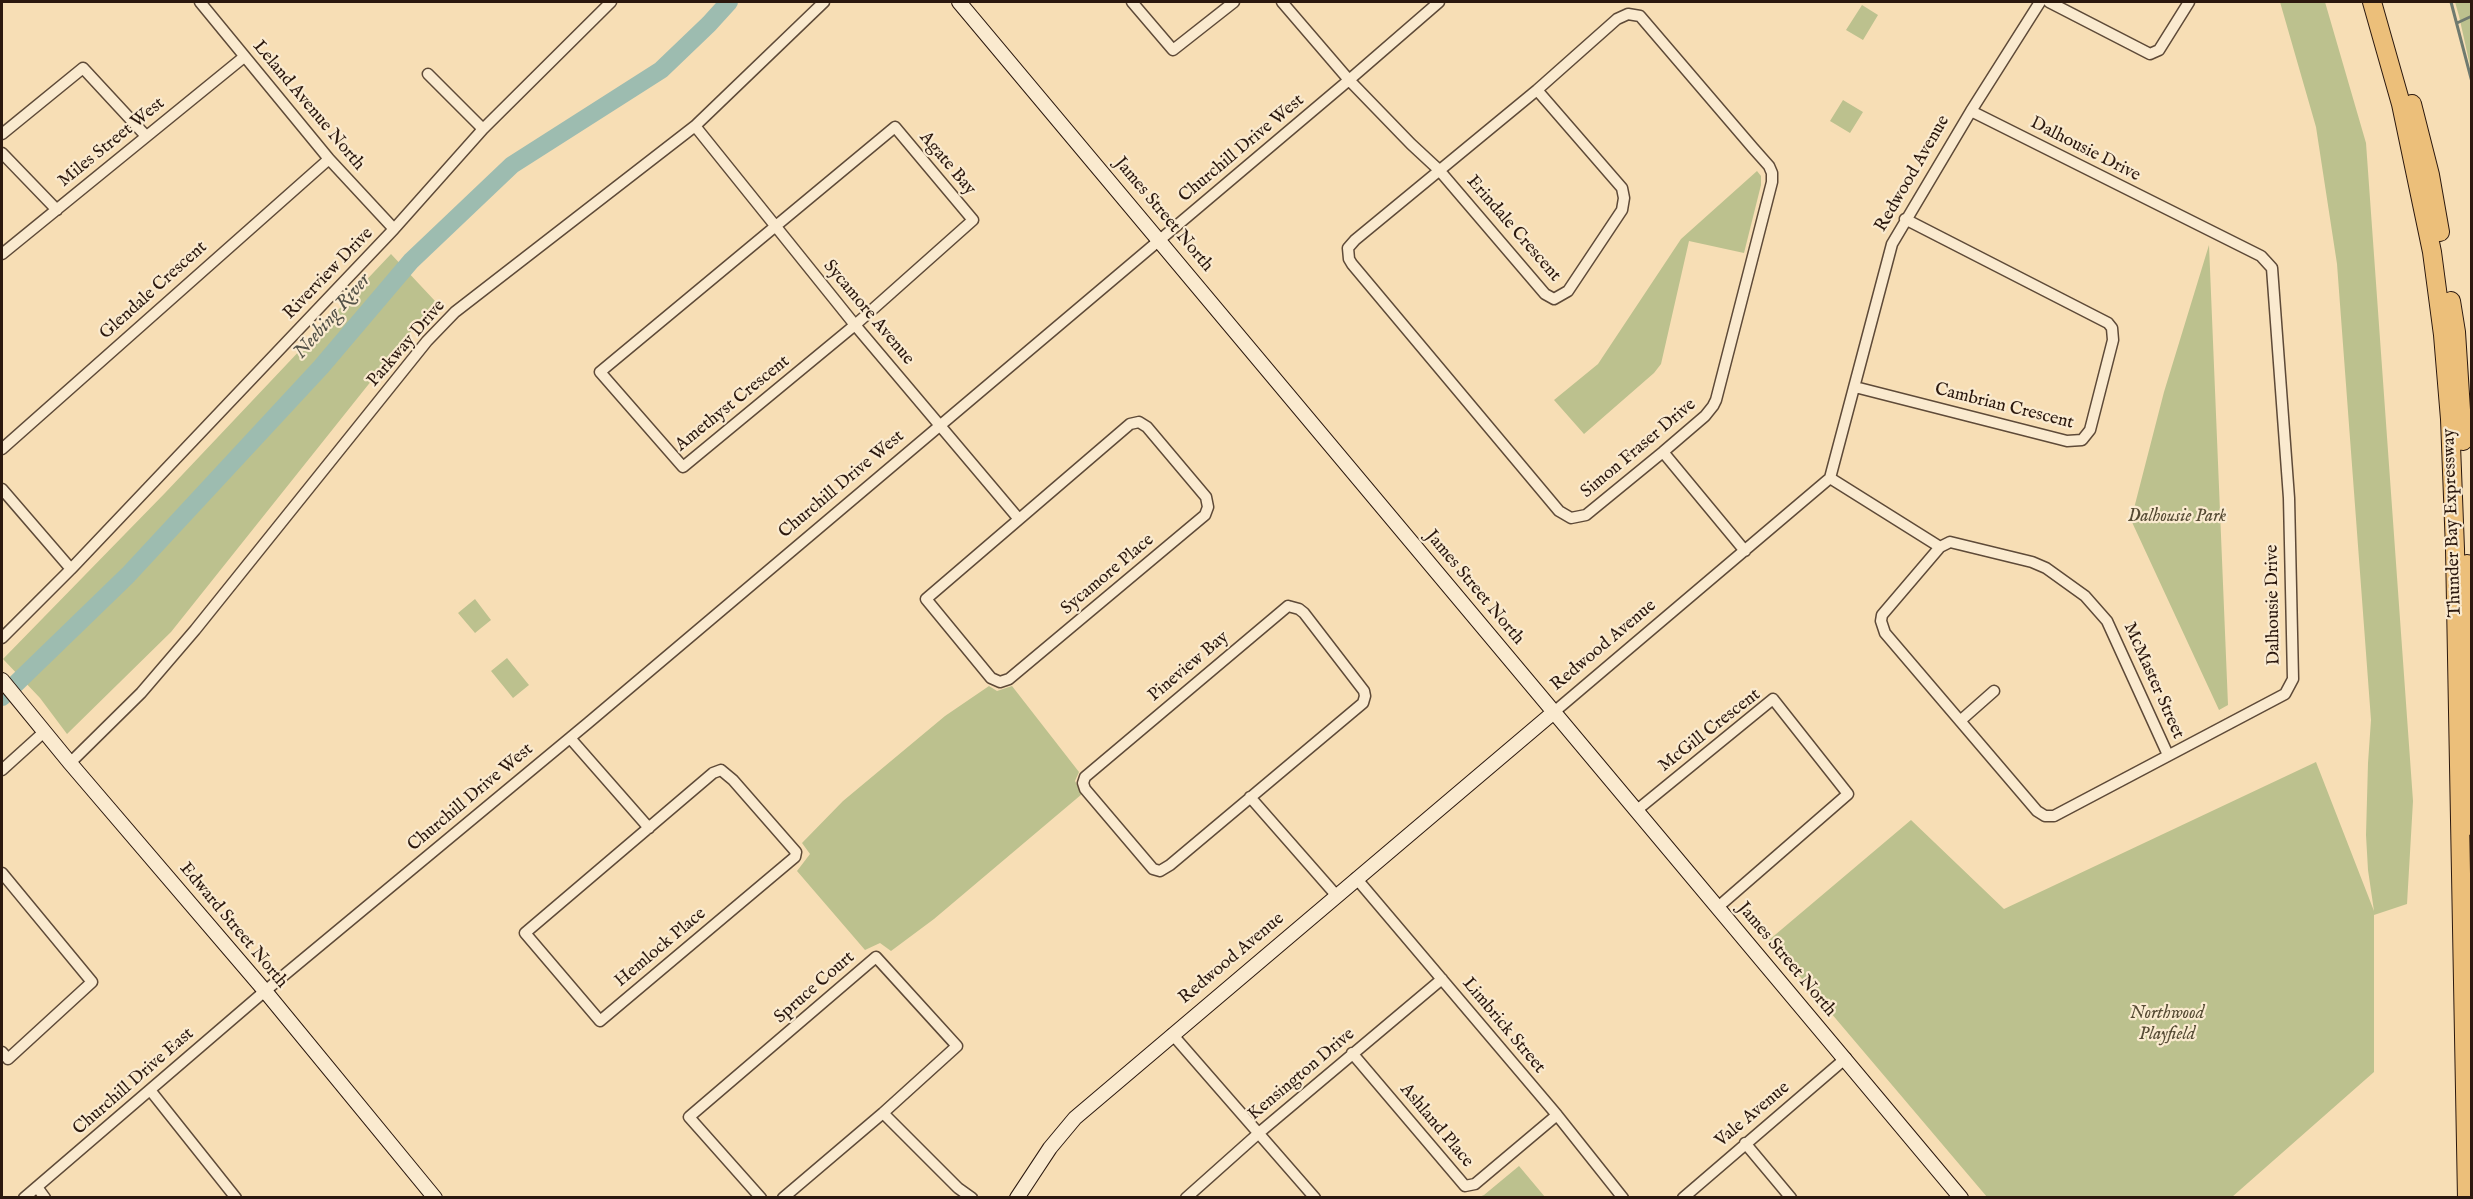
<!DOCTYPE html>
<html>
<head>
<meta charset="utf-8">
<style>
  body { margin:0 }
  #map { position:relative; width:2473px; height:1199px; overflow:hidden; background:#f7deb5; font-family:"IM FELL English",serif }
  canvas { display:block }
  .frame { position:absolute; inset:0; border:3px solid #2b180e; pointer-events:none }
</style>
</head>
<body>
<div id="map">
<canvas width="2473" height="1199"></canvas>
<div class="frame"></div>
</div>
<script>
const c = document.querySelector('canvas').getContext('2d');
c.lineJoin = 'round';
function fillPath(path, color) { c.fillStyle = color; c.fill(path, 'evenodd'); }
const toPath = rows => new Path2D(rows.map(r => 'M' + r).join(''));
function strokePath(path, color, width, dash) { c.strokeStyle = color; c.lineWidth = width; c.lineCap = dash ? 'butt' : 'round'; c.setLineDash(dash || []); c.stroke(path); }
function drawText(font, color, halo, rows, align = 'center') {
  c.font = font + ' "IM FELL English",serif'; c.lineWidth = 4.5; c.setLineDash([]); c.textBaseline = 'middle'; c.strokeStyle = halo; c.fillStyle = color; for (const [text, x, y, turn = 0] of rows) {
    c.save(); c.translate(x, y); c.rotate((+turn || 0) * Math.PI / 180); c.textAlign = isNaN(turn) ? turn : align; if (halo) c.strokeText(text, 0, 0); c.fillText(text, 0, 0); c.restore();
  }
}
fillPath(toPath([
  [2280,2,2325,2,2366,143,2413,801,2407,904,2374,915,2374,1072,2232,1197,1987,1197,1769,940,1911,820,2004,909,2316,762,2374,911,2368,870,2366,835,2368,763,2371,720,2337,264,2316,127],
  [2455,2,2471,2,2471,70,2459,16],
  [1862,5,1878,15,1863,40,1846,30],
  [1843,100,1863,112,1850,133,1830,121],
  [1757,171,1761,176,1761,185,1744,253,1689,241,1661,364,1654,373,1584,434,1554,400,1598,364,1681,239],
  [2209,245,2228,705,2219,710,2131,520,2164,392],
  [391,254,435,301,171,632,67,734,40,698,3,659,165,493],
  [475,599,491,620,475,633,458,613],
  [507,658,529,685,513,698,491,671],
  [989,686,997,691,1012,686,1079,772,1075,781,1082,794,934,919,891,951,880,943,865,950,797,871,810,854,802,843,843,801,945,716],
  [1519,1166,1545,1197,1479,1197,1484,1195]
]), '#bcc18e');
strokePath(toPath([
  [2451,2,2472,82],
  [2457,23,2472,16]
]), '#6f7a6f', 3);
strokePath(toPath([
  [2,697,128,575,321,367,411,261,512,165,661,70,709,24,729,2]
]), '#9dbcb0', 18);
const street = toPath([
  [200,2,329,159,394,229],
  [1132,2,1173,50,1234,2],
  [1282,2,1349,80,1411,144,1439,170,1545,294,1554,299,1568,291,1622,210,1624,198,1622,188,1537,90],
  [2049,2,2150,54,2159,50,2189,2],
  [1628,14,1640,16,1753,148,1769,166,1772,173,1772,182,1716,400,1713,406,1705,416,1663,452,1586,515,1571,518,1559,511,1352,264,1349,259,1348,248,1355,240,1537,90,1617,19,1628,14],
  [428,74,483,129],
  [1971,111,2261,256,2272,268,2289,498,2293,679,2285,694,2054,816,2045,816,2037,811,1885,633,1881,621,1882,615,1940,547,1950,542,2032,562,2046,568,2085,596,2107,621,2168,755],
  [695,126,855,325,1018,518],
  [895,127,973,220,855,325,683,467,600,372,895,127],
  [2,134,83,68,146,136],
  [2,153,57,210],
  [2,254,244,57],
  [1855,387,2067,441,2082,440,2090,430,2113,340,2112,328,2108,323,1905,219],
  [1139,422,1147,427,1206,497,1208,507,1205,515,1009,679,1000,682,991,678,926,599,1130,424,1139,422],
  [2,449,329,159],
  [1663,452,1745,551],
  [1830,478,1940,547],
  [2,489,71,569],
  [1288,606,1299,609,1304,613,1364,691,1365,696,1363,703,1170,865,1160,871,1153,869,1085,789,1083,783,1085,777,1288,606],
  [2,638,71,569,394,229,483,129,611,2],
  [1554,712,1830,478,1892,244,1971,111,2040,2],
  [1960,721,1994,691],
  [570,738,649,828],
  [70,763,141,693,195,630,427,341,455,312,695,126,824,2],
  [2,770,44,732],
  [721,770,733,780,796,852,795,857,600,1021,525,933,713,773,721,770],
  [1250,797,1336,895],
  [1637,810,1773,699,1848,794,1718,907],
  [2,873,92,982,8,1059,2,1052],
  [1356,878,1557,1115,1623,1198],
  [1172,1034,1315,1198],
  [1352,1053,1465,1186,1475,1184,1557,1115],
  [150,1090,236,1198],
  [883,1113,958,1188,972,1198],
  [1745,1143,1791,1198],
  [37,1187,45,1198],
  [24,1198,265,991,588,723,1349,80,1439,2],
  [761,1198,689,1117,876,957,957,1046,883,1113,783,1198],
  [1186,1198,1260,1132,1442,979],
  [1683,1198,1846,1058]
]);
const secondary = toPath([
  [959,2,1961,1198],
  [2,680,70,763,265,991,435,1198],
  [1017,1198,1050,1148,1075,1118,1554,712]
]);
const highway = toPath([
  [2372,2,2401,104,2432,252,2443,335,2450,419,2455,549,2467,1198],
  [2412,104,2430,175,2440,232],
  [2451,301,2456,332,2463,441],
  [2467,564,2472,826]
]);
strokePath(street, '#5e4a38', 13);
strokePath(secondary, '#2b180e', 16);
strokePath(highway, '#2b180e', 20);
strokePath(street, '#faeacf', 10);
strokePath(secondary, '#faeacf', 14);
strokePath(highway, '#ecbf7a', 18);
drawText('18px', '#2b180e', '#faeacf', [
  ["Leland Avenue North",308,106,50],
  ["Miles Street West",112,143,-39],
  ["Churchill Drive West",1242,149,-40],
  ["Dalhousie Drive",2085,150,27],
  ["Agate Bay",947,164,50],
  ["Redwood Avenue",1913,174,-60],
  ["James Street North",1163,215,50],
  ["Erindale Crescent",1513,229,49],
  ["Riverview Drive",329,274,-46],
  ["Glendale Crescent",154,291,-42],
  ["Sycamore Avenue",868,313,50],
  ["Parkway Drive",407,344,-49],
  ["Amethyst Crescent",733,404,-39],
  ["Cambrian Crescent",2004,407,14],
  ["Simon Fraser Drive",1639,449,-40],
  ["Churchill Drive West",842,485,-40],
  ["Thunder Bay Expressway",2453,523,-92],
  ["Sycamore Place",1108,575,-40],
  ["James Street North",1474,588,50],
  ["Dalhousie Drive",2274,605,-91],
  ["Redwood Avenue",1604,646,-40],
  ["Pineview Bay",1189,667,-40],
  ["McMaster Street",2153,681,66],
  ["McGill Crescent",1710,731,-38],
  ["Churchill Drive West",471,798,-40],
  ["Edward Street North",233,926,50],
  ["Hemlock Place",661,948,-40],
  ["Redwood Avenue",1232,959,-40],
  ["James Street North",1786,960,50],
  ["Spruce Court",815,988,-41],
  ["Limbrick Street",1503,1026,50],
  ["Kensington Drive",1302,1075,-40],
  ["Churchill Drive East",134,1082,-41],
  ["Vale Avenue",1753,1115,-40],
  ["Ashland Place",1436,1126,50]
]);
drawText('italic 18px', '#564b34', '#faeacf', [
  ["Dalhousie Park",2177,517],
  ["Northwood",2167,1014],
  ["Playfield",2167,1035]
]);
drawText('italic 20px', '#535147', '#faeacf', [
  ["Neebing River",333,317,-49]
]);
</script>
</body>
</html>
